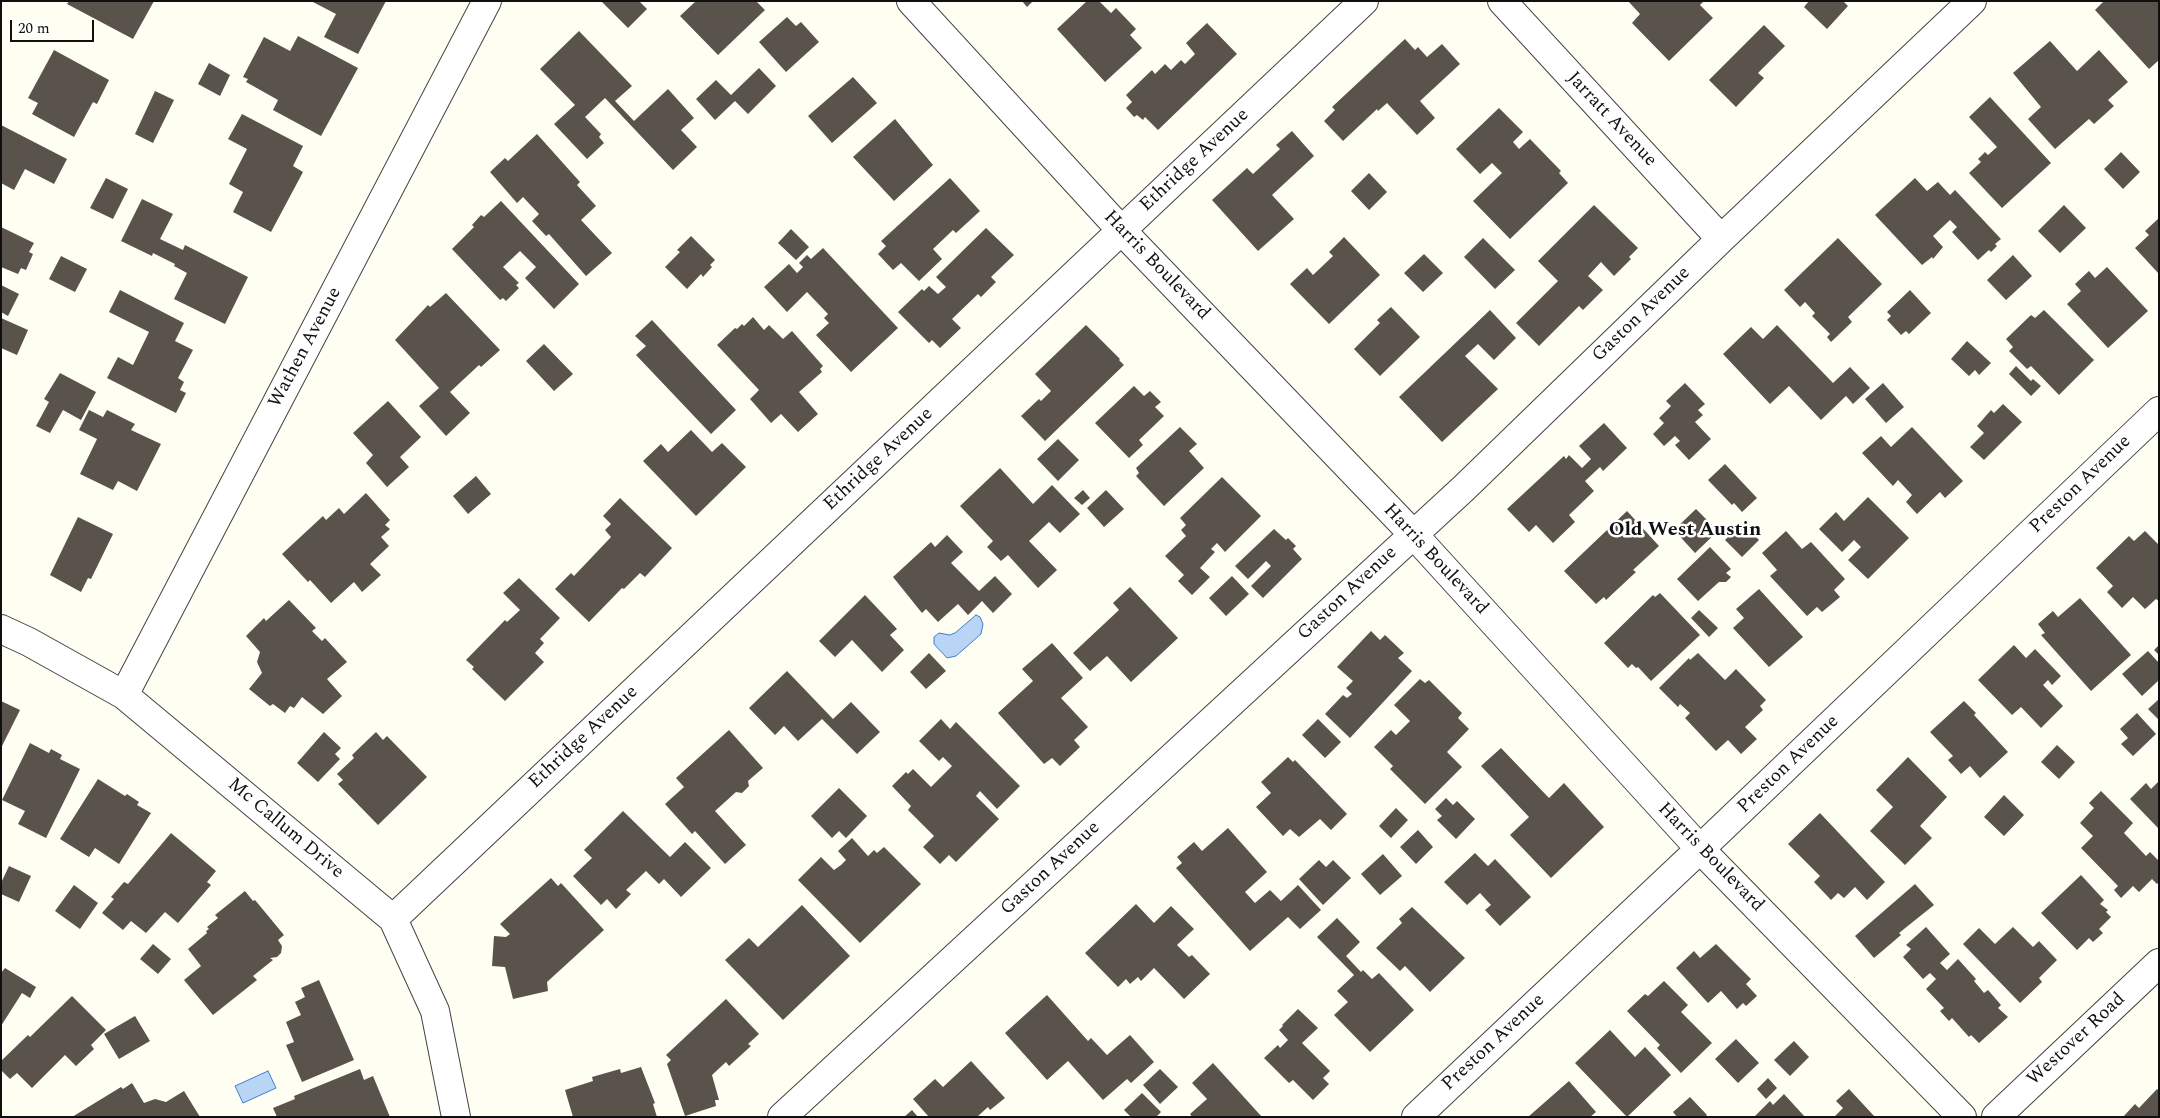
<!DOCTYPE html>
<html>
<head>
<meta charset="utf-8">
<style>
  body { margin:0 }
  #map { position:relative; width:2160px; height:1118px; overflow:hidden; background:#fffef3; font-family:Spectral,serif }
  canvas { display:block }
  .frame { position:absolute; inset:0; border:2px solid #101010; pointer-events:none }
  .scale { position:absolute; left:10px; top:20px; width:84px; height:22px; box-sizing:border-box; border:2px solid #101010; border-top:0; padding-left:6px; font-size:15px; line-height:18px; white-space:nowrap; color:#101010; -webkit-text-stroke:4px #fff; paint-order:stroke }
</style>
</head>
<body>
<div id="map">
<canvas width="2160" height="1118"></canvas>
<div class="frame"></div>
<div class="scale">20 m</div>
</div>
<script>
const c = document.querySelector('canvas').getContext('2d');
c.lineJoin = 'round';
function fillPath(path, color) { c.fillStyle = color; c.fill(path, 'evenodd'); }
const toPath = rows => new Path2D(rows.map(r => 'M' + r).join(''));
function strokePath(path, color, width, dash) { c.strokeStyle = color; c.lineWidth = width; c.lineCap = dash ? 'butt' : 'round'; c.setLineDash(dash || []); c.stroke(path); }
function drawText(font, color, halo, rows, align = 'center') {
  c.font = font + ' Spectral,serif'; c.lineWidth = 5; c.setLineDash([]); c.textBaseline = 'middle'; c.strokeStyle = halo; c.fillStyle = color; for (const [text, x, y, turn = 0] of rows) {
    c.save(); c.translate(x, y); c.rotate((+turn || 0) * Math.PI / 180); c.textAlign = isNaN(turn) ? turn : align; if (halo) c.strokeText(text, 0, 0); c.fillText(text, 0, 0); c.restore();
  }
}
const water = toPath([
  [976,615,980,617,983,624,981,634,956,656,947,658,934,644,934,637,939,633,950,635,955,633,976,615],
  [268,1071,276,1088,243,1103,235,1086,268,1071]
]);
fillPath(water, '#b8d5f6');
strokePath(water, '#3f7ecd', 1);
fillPath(toPath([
  [69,1,154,1,133,39,67,4],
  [311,1,386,1,358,54,324,37,336,14],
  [601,1,639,1,647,9,628,28],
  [696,1,756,1,765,10,718,55,680,16],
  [1022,1,1033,1,1027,7],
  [1087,1,1099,1,1111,13,1116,8,1136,29,1130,35,1142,48,1105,82,1057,29],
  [1628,1,1704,1,1700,5,1713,18,1669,61,1632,23,1640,14],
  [1809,1,1843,1,1848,6,1827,29,1804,7],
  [2104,1,2159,1,2159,60,2149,69,2095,10],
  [787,17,796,26,801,22,819,42,786,72,759,42],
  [1207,23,1237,54,1158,130,1145,117,1143,120,1137,115,1134,117,1126,108,1132,102,1126,95,1152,70,1155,74,1165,64,1171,70,1181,60,1185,64,1195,54,1186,43],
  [1764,25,1785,46,1758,73,1764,78,1736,107,1709,80],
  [579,31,632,86,615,101,634,121,668,89,694,118,681,130,697,147,673,170,605,98,585,117,601,134,599,137,604,143,587,159,554,124,575,105,540,69],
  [298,36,358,68,321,136,273,110,278,100,246,82,248,79,243,77,264,37,290,51],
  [1405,39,1415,50,1418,47,1427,57,1442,44,1460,64,1420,101,1435,118,1417,135,1387,103,1378,111,1377,109,1343,141,1324,121,1335,110,1332,107],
  [2050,41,2077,71,2099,50,2128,82,2108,100,2114,106,2094,124,2089,119,2055,149,2028,119,2041,107,2013,73],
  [54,50,109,80,97,104,93,102,74,137,32,114,38,103,28,98],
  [209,63,230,75,220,96,198,84],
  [759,68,776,86,748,114,735,101,715,120,696,99,716,80,731,95],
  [853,77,877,103,832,143,808,116],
  [155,91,174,100,153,143,135,134],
  [1990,97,2051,163,2002,208,1969,173,1981,162,1978,159,1985,152,1988,155,1997,147,1969,117],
  [1499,108,1523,132,1513,142,1519,149,1530,139,1561,171,1559,173,1568,183,1510,239,1473,201,1502,173,1492,163,1480,174,1456,149],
  [242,114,303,146,293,166,303,172,271,232,233,212,243,192,229,184,247,149,228,139],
  [895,119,933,165,894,201,853,157],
  [1,125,67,159,54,184,25,169,14,190,1,183],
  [1292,131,1314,156,1272,195,1294,219,1258,251,1212,200,1247,168,1253,174,1280,149,1276,145],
  [537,134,580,182,577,185,596,206,581,220,612,253,586,276,549,234,546,236,532,221,539,214,523,197,517,203,490,172,505,158,508,161],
  [2121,152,2140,172,2123,189,2104,169],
  [1369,173,1387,192,1369,210,1351,191],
  [106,178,128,189,113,219,90,208],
  [950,178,980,211,956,233,953,230,933,249,942,259,919,281,901,263,893,270,878,254,886,246,881,241],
  [1915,178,1927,191,1938,182,1950,195,1955,190,2001,239,1995,244,1997,246,1991,252,1989,250,1978,260,1952,232,1957,227,1950,220,1933,236,1943,247,1933,259,1932,257,1922,265,1875,215],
  [142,199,173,214,160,239,183,250,185,245,248,277,225,324,174,299,187,273,174,266,175,264,153,253,152,256,121,241],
  [501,201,579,284,554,309,525,278,536,267,520,251,503,267,519,283,516,285,519,288,506,301,503,298,500,300,452,249,474,227,472,225,481,215,484,217],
  [1594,205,1638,248,1629,257,1631,259,1614,276,1601,262,1588,276,1603,290,1583,310,1579,306,1539,346,1516,323,1558,281,1538,261],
  [2064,205,2086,228,2060,253,2038,231],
  [2159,218,2159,274,2135,248,2149,235,2145,231],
  [1,227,34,243,29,252,33,254,26,270,21,268,18,274,1,267],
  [986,228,1014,255,991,277,996,282,981,297,978,294,952,319,961,328,940,348,932,340,929,343,898,312,922,289,924,291,929,286,938,294,946,287,936,277],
  [791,229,809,247,796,260,778,243],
  [691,236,715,260,710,265,712,267,703,277,701,274,687,289,665,267,680,252,677,250],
  [1344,237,1380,275,1329,324,1290,284,1307,268,1313,275,1333,256,1329,252],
  [1483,238,1515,270,1495,289,1464,257],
  [1838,238,1882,284,1848,317,1852,322,1831,342,1827,337,1830,334,1812,316,1815,313,1805,302,1800,307,1784,290],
  [823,248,898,328,851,372,816,335,829,323,824,318,828,314,807,292,787,312,764,287,789,264,797,273,803,267,799,263,807,255,811,259],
  [1424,254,1443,273,1423,292,1404,273],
  [2013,255,2032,276,2006,300,1987,280],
  [61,256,87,269,75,292,49,279],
  [2107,267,2148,311,2108,348,2067,304,2081,291,2075,284,2089,271,2095,278],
  [1,285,19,294,8,316,1,312],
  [120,290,184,323,175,341,193,350,178,378,184,382,180,390,186,393,176,413,107,378,118,357,133,365,149,332,109,312],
  [1910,290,1931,313,1909,334,1906,331,1901,335,1887,320,1891,316,1887,312],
  [446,293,500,350,481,367,479,365,450,392,470,413,446,436,419,406,439,388,395,340,428,305,430,307],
  [1391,307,1420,337,1380,376,1354,349,1380,323,1377,320],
  [1490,310,1516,338,1494,360,1478,344,1465,356,1498,389,1442,442,1399,397],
  [2044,310,2094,360,2059,395,2031,366,2027,369,2009,351,2013,347,2006,339,2031,315,2035,318],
  [753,317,764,330,769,325,783,339,792,331,823,366,820,369,822,372,799,392,818,414,798,432,781,414,771,423,750,399,759,390,717,345,735,328,737,329,742,324,744,326],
  [1,318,28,330,17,355,1,348],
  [652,320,736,410,711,434,636,355,646,346,635,336],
  [1086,325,1120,359,1119,360,1124,365,1045,441,1021,416,1039,399,1041,401,1051,391,1035,374],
  [1777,325,1833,383,1850,367,1870,388,1853,404,1846,396,1821,420,1789,386,1770,404,1723,354,1751,327,1763,339],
  [1967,341,1991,363,1979,375,1975,370,1969,376,1951,359],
  [544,344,573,374,554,391,526,361],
  [2016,366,2031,381,2033,379,2041,386,2031,396,2009,374],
  [60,373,96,392,81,420,63,410,50,433,36,426,49,402,44,399],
  [1685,383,1705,404,1698,410,1703,415,1695,422,1711,439,1689,460,1675,445,1680,441,1675,436,1664,446,1653,434,1664,423,1659,418,1671,406,1666,401],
  [1883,383,1904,407,1886,423,1865,399],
  [1134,386,1144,396,1150,391,1161,402,1155,407,1164,416,1139,440,1143,445,1129,458,1095,423],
  [388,401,421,437,400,457,409,467,387,487,366,463,373,455,353,433],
  [2003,404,2022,422,1984,460,1970,447,1984,433,1977,426,1991,410,1994,413],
  [89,410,103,417,107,410,135,424,131,430,161,444,137,491,118,481,113,490,80,474,97,439,79,430],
  [1604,423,1627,448,1603,471,1600,467,1585,481,1594,491,1569,515,1575,522,1553,543,1536,525,1529,532,1507,509,1564,456,1566,459,1569,455,1582,468,1591,459,1579,446],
  [1180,427,1197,444,1189,451,1204,468,1164,506,1136,476,1139,473,1136,468],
  [1912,427,1963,481,1945,498,1940,492,1917,514,1906,502,1912,495,1898,480,1893,486,1862,453,1881,436,1891,447],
  [691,430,712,452,722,443,746,467,696,516,643,461,661,444,668,452],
  [1058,439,1079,460,1058,481,1037,459],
  [1725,464,1757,498,1742,512,1734,503,1732,505,1708,480],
  [1000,468,1033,504,1052,485,1080,514,1060,533,1049,522,1029,541,1057,570,1038,588,1008,555,1001,561,987,547,993,541,960,506],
  [476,476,491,494,468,514,453,496],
  [1222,477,1261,516,1225,552,1217,543,1211,549,1215,552,1200,568,1210,577,1192,595,1178,581,1184,575,1165,556,1186,536,1181,530,1186,525,1180,518],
  [1083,490,1090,498,1082,505,1074,498],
  [1106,490,1124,509,1104,527,1087,508],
  [366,493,390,520,385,525,390,529,381,537,389,546,370,564,381,575,362,592,354,582,331,603,310,580,308,582,282,554,323,516,326,520,339,508,344,514],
  [1868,497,1909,538,1868,579,1848,560,1861,547,1854,540,1842,552,1819,529,1836,512,1844,521],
  [620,498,672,548,645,577,640,573,624,589,622,588,589,622,555,589,571,573,574,576,611,537,605,530,611,524,603,516],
  [1696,509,1718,531,1695,553,1674,530],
  [1627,511,1659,546,1633,570,1636,572,1606,600,1604,597,1596,604,1564,571],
  [78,517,113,534,91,579,88,578,81,592,50,575],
  [1743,523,1759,540,1742,557,1725,540],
  [1274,529,1286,540,1288,538,1296,546,1293,549,1302,559,1263,598,1251,586,1271,566,1266,561,1248,579,1235,566],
  [1786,531,1802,549,1811,542,1845,579,1834,590,1840,597,1822,612,1817,607,1807,616,1770,576,1777,570,1762,553],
  [2145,531,2159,545,2159,601,2156,599,2145,609,2133,597,2122,608,2107,592,2113,586,2096,568,2129,536,2134,541],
  [947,535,963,552,951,563,979,591,995,576,1012,594,993,613,982,601,968,615,958,604,938,622,926,609,922,613,893,577,931,542,935,547],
  [1710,547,1731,569,1726,573,1731,577,1726,582,1719,582,1698,601,1677,579],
  [1232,576,1249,594,1226,616,1209,598],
  [519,578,560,618,540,639,544,643,535,653,544,662,505,701,472,669,474,667,466,660,505,620,507,622,520,610,503,593],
  [1130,587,1178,638,1131,682,1107,656,1090,671,1073,653,1119,610,1113,603],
  [1759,589,1803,637,1769,667,1733,628,1744,618,1736,609],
  [1660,593,1700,635,1651,681,1638,667,1636,668,1632,664,1628,668,1604,643,1653,595,1655,597],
  [865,595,897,629,890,635,904,650,882,672,852,640,835,657,819,641],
  [2080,598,2131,655,2091,691,2041,635,2045,633,2038,624,2053,611,2058,617],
  [289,600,316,628,312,631,322,641,325,638,347,662,327,679,342,696,323,714,302,697,294,708,290,706,285,713,273,704,270,706,249,689,262,673,257,662,260,652,246,636,264,618,266,621],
  [1699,610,1718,628,1709,637,1691,618],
  [1371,631,1380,640,1385,635,1404,653,1398,658,1412,671,1350,738,1325,714,1343,695,1347,698,1352,694,1346,688,1353,681,1337,667],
  [1052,643,1083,678,1061,698,1088,727,1074,740,1080,747,1060,766,1052,758,1044,764,998,713,1033,681,1022,669],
  [2014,645,2026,658,2035,649,2061,676,2052,685,2048,680,2043,685,2063,706,2041,728,2021,707,2012,715,1978,680],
  [2159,645,2159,655,2154,650],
  [2148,651,2159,663,2159,680,2142,696,2122,674],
  [929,653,946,671,926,689,910,672],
  [1698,653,1725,680,1736,669,1766,700,1760,706,1763,710,1745,727,1757,739,1741,754,1728,740,1716,751,1685,718,1690,713,1680,704,1678,707,1659,688,1689,658,1690,660],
  [787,671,833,719,851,702,880,732,857,754,822,719,798,741,784,726,775,735,749,708],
  [1420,679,1425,683,1429,680,1462,713,1458,718,1469,729,1447,752,1462,767,1425,804,1390,769,1393,766,1374,747,1391,730,1396,735,1410,721,1394,705],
  [2159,699,2159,720,2148,709],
  [1,701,20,710,1,748],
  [1964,701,1976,713,1974,715,2008,752,1980,778,1970,766,1961,774,1948,760,1953,756,1930,732],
  [2137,713,2156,734,2133,756,2121,744,2128,738,2120,729],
  [941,719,950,729,956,722,1020,786,997,809,980,791,976,796,999,819,956,862,949,855,940,864,923,847,934,836,908,810,911,806,892,786,906,772,908,774,913,769,931,787,952,766,943,757,939,761,919,741],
  [1318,719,1341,742,1325,758,1302,735],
  [729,730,763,768,748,781,749,786,742,793,736,792,715,811,746,845,725,864,695,831,692,834,665,804,684,787,676,778],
  [324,732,341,748,335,754,340,759,318,782,297,763],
  [376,732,383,740,387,736,427,777,378,825,338,784,343,780,337,774,354,758,352,755],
  [30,743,49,753,51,749,62,755,60,759,80,769,46,838,18,824,25,811,2,800],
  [2057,745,2075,762,2059,779,2041,762],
  [1501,748,1549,798,1564,783,1604,827,1551,878,1510,835,1529,817,1481,766],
  [1288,757,1293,762,1295,760,1347,814,1331,830,1320,819,1299,837,1290,829,1283,836,1256,807,1271,793,1261,782],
  [1908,757,1947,797,1920,826,1932,838,1905,865,1870,831,1893,807,1876,790],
  [98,779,125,796,127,794,139,802,137,805,151,813,119,864,95,848,89,857,60,839],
  [2159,781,2159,827,2158,828,2130,799,2146,783,2151,789],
  [839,788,867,816,846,838,839,831,832,838,811,816],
  [2101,791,2133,823,2124,833,2146,856,2150,852,2159,861,2159,882,2157,884,2152,879,2139,892,2133,886,2121,898,2114,890,2118,886,2081,848,2093,836,2080,823,2094,808,2089,803],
  [2004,795,2024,815,2004,836,1984,817],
  [1446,798,1453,805,1457,801,1475,819,1456,839,1437,820,1442,816,1435,809],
  [1396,808,1408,820,1391,838,1379,826],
  [623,811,670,857,685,842,711,868,681,897,664,879,659,884,646,871,626,890,631,894,616,909,607,899,601,905,573,876,592,858,584,850],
  [1820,813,1885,882,1867,900,1855,887,1844,898,1838,893,1831,900,1814,882,1820,876,1788,844],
  [1228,828,1267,872,1245,892,1255,903,1270,890,1281,901,1298,885,1321,910,1300,929,1288,917,1250,951,1176,868,1182,863,1177,857,1194,842,1202,851],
  [1418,830,1433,847,1416,864,1400,847],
  [171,833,216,871,207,882,211,885,178,923,165,912,146,933,131,921,123,930,102,913,114,899,111,897,124,882,128,884],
  [852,838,868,856,874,850,877,853,884,847,921,884,860,943,798,880,821,857,834,870,841,865,846,860,838,851],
  [1475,853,1488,866,1495,859,1531,897,1500,926,1485,910,1491,905,1480,893,1467,905,1444,882],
  [1383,854,1402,876,1380,895,1361,874],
  [1319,860,1326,867,1333,860,1351,878,1323,905,1299,879],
  [9,866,31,876,19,902,1,894,1,883],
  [2081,875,2104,900,2100,904,2108,910,2106,912,2111,917,2099,929,2103,933,2093,942,2089,938,2077,950,2041,913],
  [551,878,558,886,561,883,604,930,547,982,548,991,513,999,505,967,492,966,494,936,506,937,510,934,500,924],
  [1915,884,1934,905,1899,933,1901,935,1874,958,1855,936],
  [74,885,98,903,80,929,55,911],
  [245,891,253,901,255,900,284,935,278,940,282,946,281,953,277,957,270,958,273,960,253,976,257,980,213,1015,184,980,201,966,188,949,207,933,206,931,209,929,207,927,218,918,215,915],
  [1136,904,1154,923,1171,906,1194,929,1177,945,1189,957,1192,955,1210,974,1184,999,1154,968,1141,981,1138,977,1130,984,1126,979,1118,987,1085,953],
  [802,905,850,956,783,1020,725,960,749,938,758,947],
  [1412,907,1465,958,1430,992,1405,966,1400,971,1376,948,1402,923,1399,919],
  [1337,918,1360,942,1346,956,1361,972,1363,970,1372,979,1379,973,1414,1010,1370,1052,1334,1015,1348,1002,1337,991,1354,975,1317,937],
  [1926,927,1950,954,1940,963,1947,970,1958,959,1976,979,1974,981,1984,993,1988,990,2001,1005,1998,1008,2008,1017,1979,1043,1971,1035,1969,1037,1952,1018,1949,1021,1940,1011,1944,1008,1926,989,1936,979,1930,973,1923,979,1903,957,1911,949,1906,945],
  [2013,927,2033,947,2039,941,2057,960,2039,978,2042,982,2020,1003,1963,944,1979,928,1995,944],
  [153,944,171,959,158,974,140,959],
  [1716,944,1751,979,1746,984,1757,996,1746,1006,1743,1003,1737,1009,1721,991,1708,1003,1676,968,1694,951,1700,958],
  [5,968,36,987,30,998,22,993,1,1026,1,973],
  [319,980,354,1060,302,1082,286,1045,294,1042,286,1022,301,1015,295,1002,305,997,301,988],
  [1664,981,1688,1005,1681,1012,1712,1043,1681,1073,1657,1048,1660,1045,1627,1011,1645,994,1648,996],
  [1047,995,1088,1041,1091,1038,1107,1055,1130,1035,1154,1062,1131,1083,1127,1079,1103,1100,1068,1061,1047,1080,1005,1033],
  [72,996,106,1030,91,1045,94,1049,76,1066,65,1055,32,1088,17,1073,10,1079,1,1070,1,1061,28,1035,30,1037],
  [726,999,759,1034,748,1044,751,1046,729,1066,726,1062,712,1075,719,1100,715,1100,716,1106,685,1116,667,1064,671,1060,666,1055],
  [1298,1009,1318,1028,1302,1043,1330,1071,1323,1078,1329,1084,1313,1100,1293,1080,1289,1083,1264,1058,1278,1045,1280,1048,1288,1040,1279,1030,1283,1026,1282,1025],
  [135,1016,150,1041,119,1059,104,1034],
  [1610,1030,1635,1057,1645,1047,1671,1075,1627,1117,1575,1063],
  [1736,1039,1759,1063,1738,1083,1715,1059],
  [1794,1041,1809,1057,1790,1076,1774,1060],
  [971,1061,1005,1098,990,1110,988,1107,977,1117,929,1117,913,1099,935,1079,943,1087],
  [1213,1063,1262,1117,1192,1117,1190,1114,1207,1099,1192,1083],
  [641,1067,655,1103,653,1104,657,1117,573,1117,565,1090,593,1081,592,1077,620,1069,621,1073],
  [360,1069,364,1080,373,1076,390,1117,277,1117,273,1108,295,1099,294,1096],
  [1160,1069,1178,1087,1160,1104,1143,1085],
  [1768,1078,1777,1088,1766,1099,1757,1089],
  [1569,1081,1596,1112,1590,1117,1528,1117],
  [132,1083,144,1103,155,1099,166,1102,184,1091,200,1117,72,1117,121,1087,123,1089],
  [1849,1089,1875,1117,1834,1117,1843,1108,1836,1101],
  [2157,1089,2159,1091,2159,1117,2123,1117,2135,1104,2139,1108],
  [1142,1093,1161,1112,1156,1117,1131,1117,1124,1110],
  [1784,1094,1805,1117,1754,1117,1770,1101,1773,1105],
  [1690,1097,1707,1115,1705,1117,1677,1117,1673,1112],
  [912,1110,918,1117,904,1117]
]), '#59534c');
const minor = toPath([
  [911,1,1122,231,1413,534,1700,849,1962,1117],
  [1502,1,1721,239],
  [1,629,29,642,124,695,393,919,435,1011,456,1117],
  [124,695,487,1],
  [393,919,1364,1],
  [782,1117,1464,488,1721,239,1972,1],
  [1416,1117,1700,849,2159,411],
  [1996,1117,2159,963]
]);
strokePath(minor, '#434343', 30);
strokePath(minor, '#fff', 28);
drawText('19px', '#101010', '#fff', [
  ["Jarratt Avenue",1611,120,47],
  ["Ethridge Avenue",1195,161,-43],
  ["Harris Boulevard",1156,266,46],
  ["Gaston Avenue",1642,315,-44],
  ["Wathen Avenue",306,348,-62],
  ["Ethridge Avenue",879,460,-43],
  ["Preston Avenue",2081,485,-44],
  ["Harris Boulevard",1435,560,47],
  ["Gaston Avenue",1348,594,-43],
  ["Ethridge Avenue",584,738,-43],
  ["Preston Avenue",1789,765,-44],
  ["Mc Callum Drive",285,829,40],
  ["Harris Boulevard",1710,858,46],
  ["Gaston Avenue",1051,869,-43],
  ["Westover Road",2077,1040,-43],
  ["Preston Avenue",1494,1043,-43]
]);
drawText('bold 20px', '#101010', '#fff', [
  ["Old West Austin",1685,531]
]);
</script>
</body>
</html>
